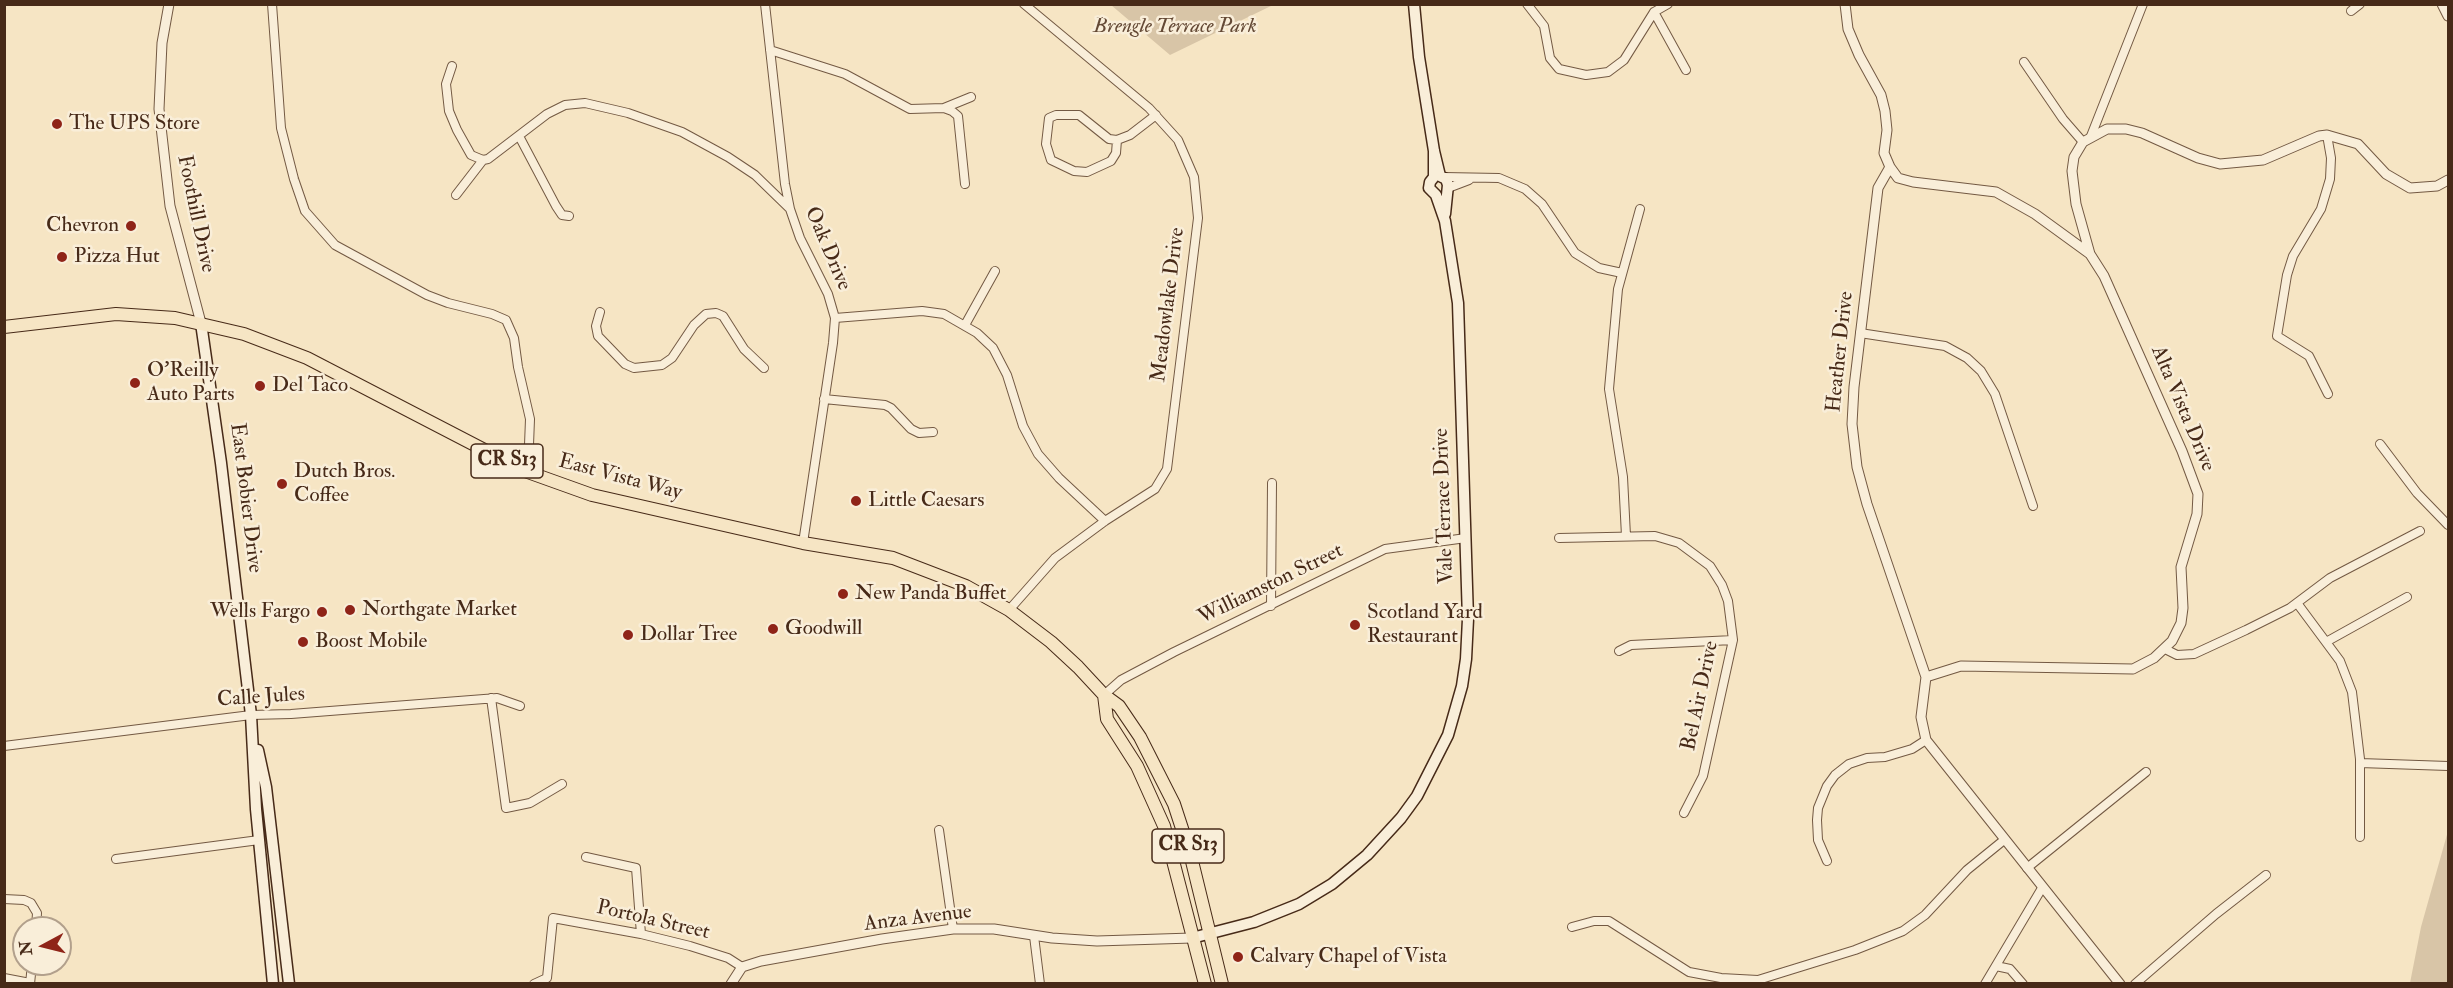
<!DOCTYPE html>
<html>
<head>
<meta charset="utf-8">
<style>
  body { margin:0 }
  #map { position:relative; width:2453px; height:988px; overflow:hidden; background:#f6e5c4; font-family:"IM FELL Double Pica",serif }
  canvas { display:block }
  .frame { position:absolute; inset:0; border:6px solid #472a18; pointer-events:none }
  .north { position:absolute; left:12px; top:916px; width:60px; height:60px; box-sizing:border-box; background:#f9eed9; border:2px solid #b2a08c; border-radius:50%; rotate:263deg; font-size:16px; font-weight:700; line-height:24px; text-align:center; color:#472a18 }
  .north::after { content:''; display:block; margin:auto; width:21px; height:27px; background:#8f2418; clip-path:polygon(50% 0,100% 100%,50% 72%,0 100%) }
</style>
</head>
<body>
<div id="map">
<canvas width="2453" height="988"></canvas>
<div class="frame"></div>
<div class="north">N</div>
</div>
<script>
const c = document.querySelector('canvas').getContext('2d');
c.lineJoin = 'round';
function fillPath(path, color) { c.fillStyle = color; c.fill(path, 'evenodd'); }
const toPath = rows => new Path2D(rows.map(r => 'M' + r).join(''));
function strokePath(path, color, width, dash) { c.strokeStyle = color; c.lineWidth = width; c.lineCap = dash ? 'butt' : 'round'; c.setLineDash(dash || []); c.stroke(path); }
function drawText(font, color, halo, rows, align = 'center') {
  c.font = font + ' "IM FELL Double Pica",serif'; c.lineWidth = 5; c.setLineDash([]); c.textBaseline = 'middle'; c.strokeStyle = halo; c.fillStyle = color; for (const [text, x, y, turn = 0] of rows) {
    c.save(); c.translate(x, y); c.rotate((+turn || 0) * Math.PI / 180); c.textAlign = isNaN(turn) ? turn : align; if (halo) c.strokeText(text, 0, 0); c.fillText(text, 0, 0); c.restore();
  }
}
fillPath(toPath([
  [1111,5,1273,5,1170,55],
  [2448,831,2448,983,2410,983,2421,927]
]), '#d8c5a7');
const minor = toPath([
  [272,4,281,128,294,179,305,211,335,245,427,295,448,303,492,314,506,320,514,338,518,367,530,419,529,445,515,466],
  [765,4,785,184,790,209,800,238,828,294,835,318,833,343,803,543],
  [1527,4,1544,26,1550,58,1559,69,1586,75,1608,72,1624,60,1654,12,1668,4],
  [2351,11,2360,4],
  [1654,12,1686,70],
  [770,50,845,74,910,109,944,108,952,111,958,116,965,184],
  [2024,62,2063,119,2083,142],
  [452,66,446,84,449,111,457,130,471,155,483,160],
  [944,108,971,97],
  [2327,135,2331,158,2330,179,2321,209,2293,256,2287,275,2277,336,2309,356,2328,394],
  [519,136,556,206,562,215,569,216],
  [2091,136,2143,4],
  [1117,140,1116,153,1111,161,1087,172,1074,171,1051,160,1046,144,1049,118,1056,115,1079,115,1109,139,1117,140,1130,135,1156,115],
  [1444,177,1499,178,1525,189,1542,204,1575,253,1599,268,1622,273],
  [1448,188,1469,180],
  [456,195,483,160,488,159,547,114,565,105,585,103,628,113,682,132,728,157,755,175,789,208],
  [600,312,596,326,598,336,625,364,634,368,662,365,672,358,694,325,706,314,716,313,723,316,744,349,764,368],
  [835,318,922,311,944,314,977,333,993,348,1007,375,1023,426,1038,454,1059,478,1105,521],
  [965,325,995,271],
  [1860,333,1945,346,1967,358,1981,371,1995,394,2033,506],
  [824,399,885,405,891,408,911,429,919,433,933,432],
  [2380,444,2417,493,2448,525],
  [1626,536,1623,477,1609,389,1618,289,1640,209],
  [1559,538,1655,536,1679,543,1710,566,1722,585,1728,601,1733,640,1703,776,1684,813],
  [2297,603,2340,661,2352,692,2360,759,2360,837],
  [1271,606,1272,483],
  [1009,610,1055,558,1105,521,1155,489,1167,469,1198,218,1194,177,1178,140,1149,108,1024,4],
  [2326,642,2407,597],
  [2165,649,2177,655,2194,654,2246,630,2290,608,2330,578,2420,531],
  [1619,651,1631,645,1733,640],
  [1104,695,1121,680,1174,652,1385,549,1466,538],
  [491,698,506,808,530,803,562,784],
  [4,746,251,715,291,714,497,698,520,706],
  [2360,763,2448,766],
  [939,830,953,929],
  [586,857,636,868,641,934],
  [116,859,259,840],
  [1827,861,1818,840,1817,820,1818,808,1827,786,1835,775,1849,764,1867,758,1885,757,1912,749,1926,740],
  [2027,868,2146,772],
  [4,899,24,900,31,903,37,913,36,928],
  [1572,927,1594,921,1609,921,1689,972,1721,978,1758,980,1855,950,1903,931,1925,915,1967,870,2004,840],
  [1034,936,1040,984],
  [1996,966,2010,969,2023,984],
  [4,978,30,983],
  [30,984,32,964],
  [534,984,547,978,553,918,641,934,690,946,728,958,742,967],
  [1985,984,2042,888],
  [2135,984,2216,914,2266,875]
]);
const tertiary = toPath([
  [169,4,162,43,159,109,170,206,201,323],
  [1845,4,1848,29,1859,55,1881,95,1885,111,1887,130,1884,153,1890,167,1898,178,1913,182,1996,192,2035,214,2090,254,2104,276,2182,451,2198,494,2197,514,2181,567,2183,608,2181,623,2172,641,2154,658,2133,669,1961,666,1926,677],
  [2442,4,2448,16],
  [1890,167,1878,188,1854,387,1852,424,1857,467,1867,504,1926,677,1921,717,1926,740,2120,984],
  [2090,254,2076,204,2072,171,2074,157,2083,142,2107,129,2126,129,2142,133,2198,158,2220,164,2263,160,2319,136,2327,135,2358,144,2386,174,2410,188,2437,186,2448,180],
  [731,984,742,967,761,961,882,939,953,929,994,929,1052,938,1097,941,1192,938]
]);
const secondary = toPath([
  [1414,4,1419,57,1434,151,1440,176,1446,179,1448,185,1445,214],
  [201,323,221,463,251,715,256,809,273,984],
  [258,750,266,787,289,984],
  [1192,938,1254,922,1299,904,1332,884,1367,855,1401,818,1417,796,1448,735,1462,686,1466,659,1468,619,1458,303,1445,221,1436,195,1429,188,1430,182,1434,177,1434,151]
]);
const primary = toPath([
  [4,327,116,314,175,318,244,334,307,358,525,471,592,495,803,543,893,558,966,586,1009,610,1051,642,1078,667,1104,695,1119,706,1140,737,1174,804,1190,853,1222,984],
  [1104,695,1107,719,1137,766,1164,826,1205,984]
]);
strokePath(minor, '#735943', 10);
strokePath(tertiary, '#735943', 11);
strokePath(secondary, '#472a18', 13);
strokePath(primary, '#472a18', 14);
strokePath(minor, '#f9eed9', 8);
strokePath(tertiary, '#f9eed9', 9);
strokePath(secondary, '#f9eed9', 10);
strokePath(primary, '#f6e5c4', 12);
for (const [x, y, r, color] of [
  [57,124,6,"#8f2418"],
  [131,226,6,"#8f2418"],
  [62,257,6,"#8f2418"],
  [135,383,6,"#8f2418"],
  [260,386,6,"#8f2418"],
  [282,484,6,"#8f2418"],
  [856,501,6,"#8f2418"],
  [843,594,6,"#8f2418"],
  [350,610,6,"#8f2418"],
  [322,612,6,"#8f2418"],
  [1355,625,6,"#8f2418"],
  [773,629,6,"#8f2418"],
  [628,635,6,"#8f2418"],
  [303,642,6,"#8f2418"],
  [1238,957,6,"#8f2418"]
]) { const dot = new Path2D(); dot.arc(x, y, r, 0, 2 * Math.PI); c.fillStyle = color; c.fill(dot); strokePath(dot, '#f9eed9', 2); }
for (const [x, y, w] of [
  [507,461,72],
  [1188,846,72]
]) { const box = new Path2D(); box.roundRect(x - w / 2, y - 17, w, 34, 4.5); c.fillStyle = '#f9eed9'; c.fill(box); strokePath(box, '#472a18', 1.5); }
drawText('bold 20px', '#472a18', null, [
  ["CR S13",507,461],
  ["CR S13",1188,846]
]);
drawText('italic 21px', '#644935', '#f9eed9', [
  ["Brengle Terrace Park",1175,27]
]);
drawText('21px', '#472a18', '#f9eed9', [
  ["The UPS Store",69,124],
  ["Chevron",119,226,"right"],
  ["Pizza Hut",74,257],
  ["O'Reilly",147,371],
  ["Auto Parts",147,395],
  ["Del Taco",272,386],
  ["Dutch Bros.",294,472],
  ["Coffee",294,496],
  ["Little Caesars",868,501],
  ["New Panda Buffet",855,594],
  ["Northgate Market",362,610],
  ["Wells Fargo",310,612,"right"],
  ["Scotland Yard",1367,613],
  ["Restaurant",1367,637],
  ["Goodwill",785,629],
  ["Dollar Tree",640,635],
  ["Boost Mobile",315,642],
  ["Calvary Chapel of Vista",1250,957]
], 'left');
drawText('21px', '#472a18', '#f9eed9', [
  ["Foothill Drive",195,214,78],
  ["Oak Drive",827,249,67],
  ["Meadowlake Drive",1169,305,-83],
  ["Heather Drive",1841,352,-84],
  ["Alta Vista Drive",2182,409,67],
  ["East Vista Way",620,478,15],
  ["East Bobier Drive",245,498,83],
  ["Vale Terrace Drive",1445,506,-92],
  ["Williamston Street",1271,585,-26],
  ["Bel Air Drive",1701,696,-78],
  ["Calle Jules",261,698,-4],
  ["Anza Avenue",918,919,-7],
  ["Portola Street",653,921,13]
]);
</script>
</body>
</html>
